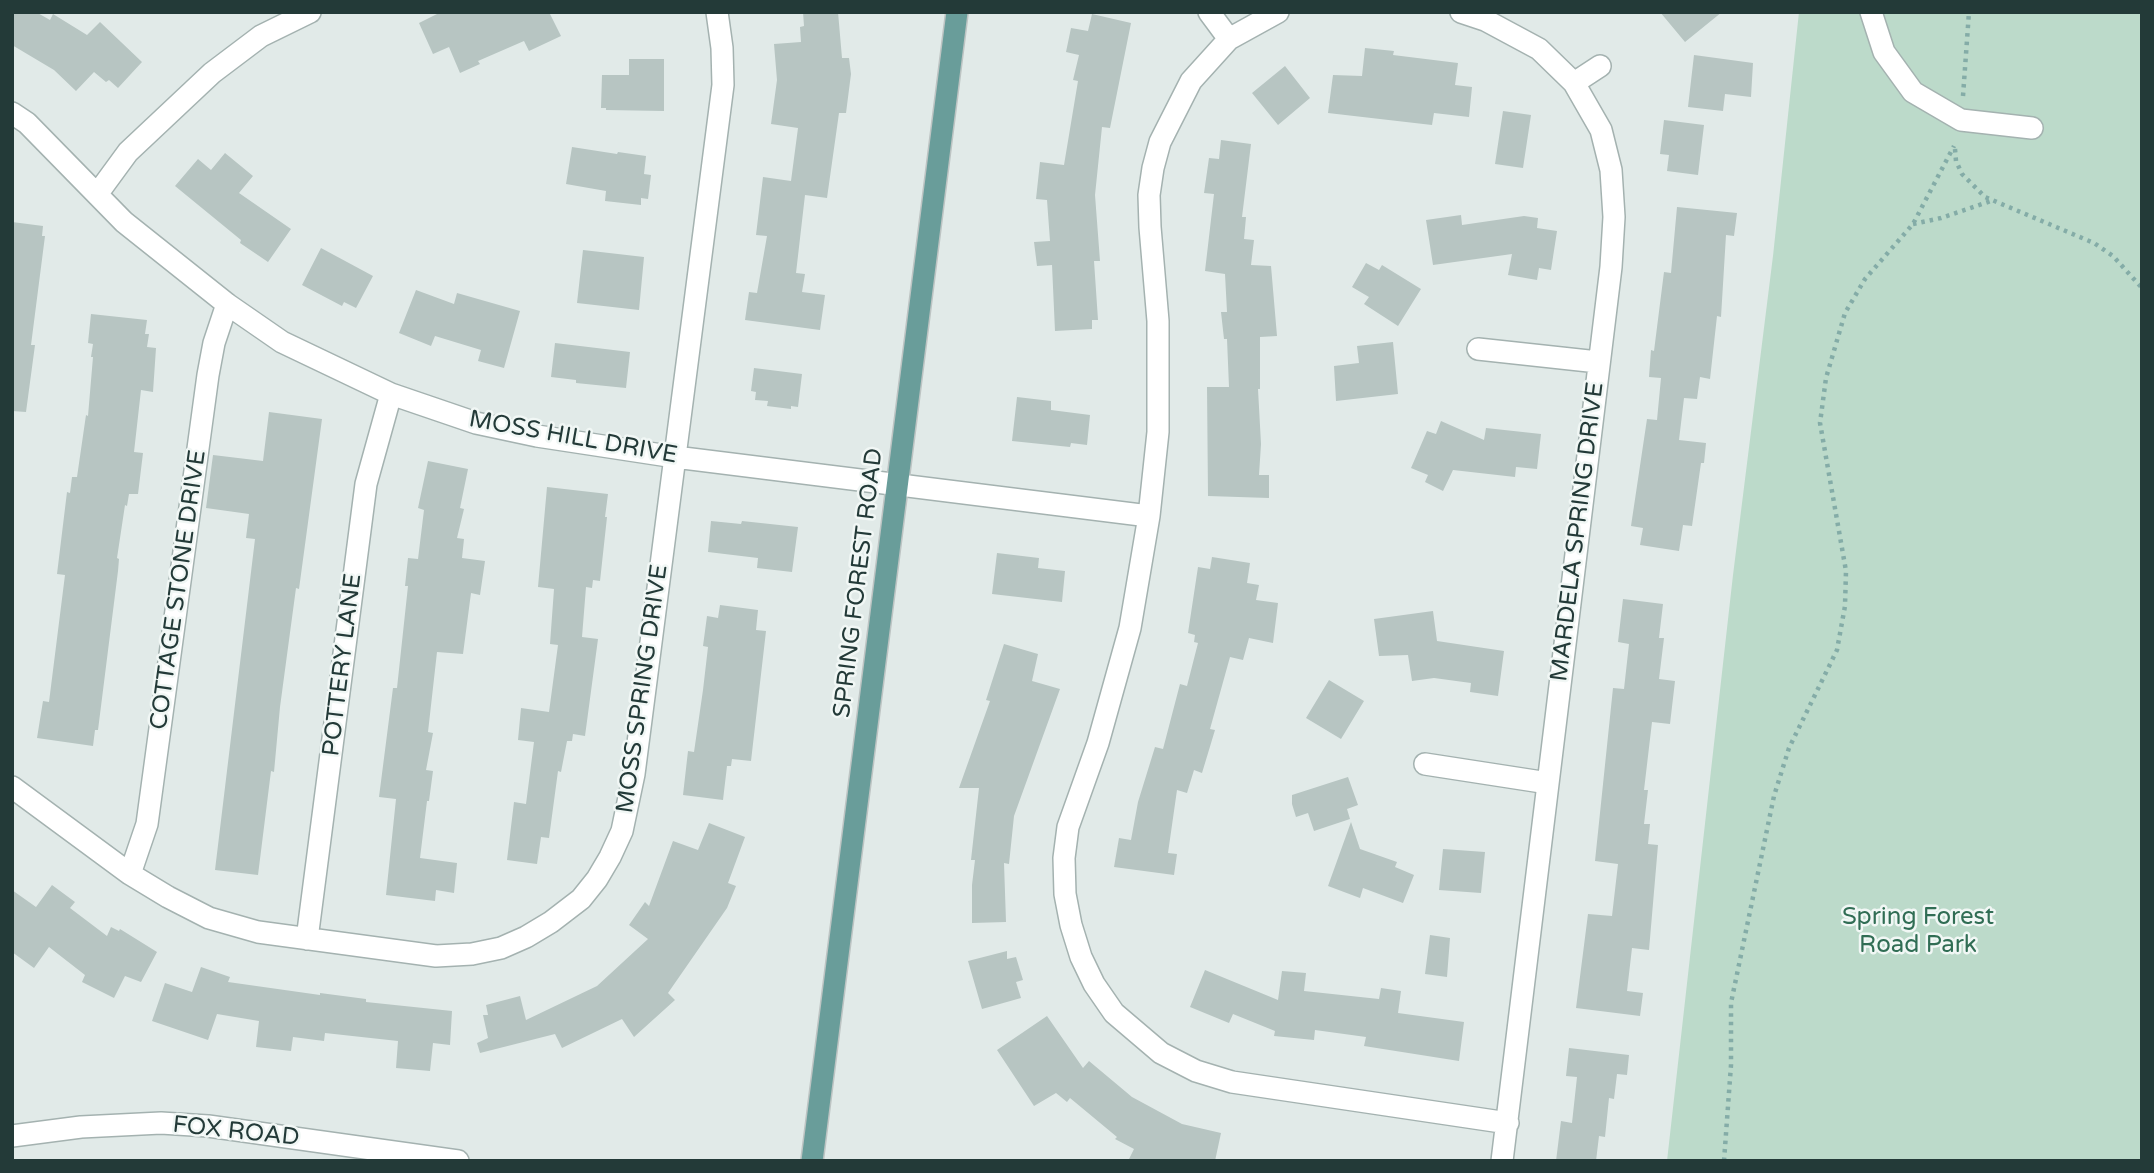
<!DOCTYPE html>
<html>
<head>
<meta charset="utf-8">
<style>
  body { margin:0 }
  #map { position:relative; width:2154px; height:1173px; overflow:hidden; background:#e1eae8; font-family:"Varela Round",sans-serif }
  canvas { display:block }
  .frame { position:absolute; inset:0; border:14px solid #233a38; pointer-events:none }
</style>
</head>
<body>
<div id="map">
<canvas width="2154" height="1173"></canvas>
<div class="frame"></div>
</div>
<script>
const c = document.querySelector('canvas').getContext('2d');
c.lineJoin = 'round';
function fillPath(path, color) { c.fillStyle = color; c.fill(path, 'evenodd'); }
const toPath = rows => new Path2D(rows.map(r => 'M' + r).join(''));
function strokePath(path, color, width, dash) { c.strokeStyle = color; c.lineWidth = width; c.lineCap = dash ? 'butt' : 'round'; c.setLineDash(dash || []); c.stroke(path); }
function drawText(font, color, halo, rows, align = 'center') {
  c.font = font + ' "Varela Round",sans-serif'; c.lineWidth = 5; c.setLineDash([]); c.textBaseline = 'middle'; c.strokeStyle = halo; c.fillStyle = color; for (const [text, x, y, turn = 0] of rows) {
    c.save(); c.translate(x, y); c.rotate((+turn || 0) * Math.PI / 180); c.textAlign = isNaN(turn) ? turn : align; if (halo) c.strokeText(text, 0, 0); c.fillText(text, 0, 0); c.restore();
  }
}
fillPath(toPath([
  [1799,12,2142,12,2142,1161,1667,1161,1733,575,1773,256]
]), '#bcdaca');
fillPath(toPath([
  [12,12,36,12,50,20,53,14,87,35,100,22,142,62,118,88,109,80,106,82,94,72,76,91,54,70,12,45],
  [441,12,549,12,561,36,529,51,524,41,478,61,480,64,460,73,449,47,433,54,419,23],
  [803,12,838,12,842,58,849,58,851,74,846,113,839,113,827,198,805,195,796,273,805,274,802,292,825,295,820,330,745,320,749,292,757,293,767,236,756,235,763,177,791,181,798,128,771,124,777,80,774,44,801,42,800,27,804,26],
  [1660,12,1722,12,1685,42],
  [1092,14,1131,23,1110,128,1102,127,1095,195,1100,261,1094,261,1098,320,1092,320,1092,329,1055,331,1052,265,1037,266,1034,242,1050,241,1047,200,1036,199,1040,162,1064,165,1078,81,1073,80,1079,55,1066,52,1071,28,1088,31],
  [1365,48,1394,51,1393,55,1458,63,1455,85,1472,87,1469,117,1434,113,1432,125,1328,113,1333,75,1362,76],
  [1694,55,1753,63,1751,97,1725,94,1723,111,1688,107],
  [629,59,664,59,664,111,606,110,606,108,601,108,602,75,629,75],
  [1285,66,1310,98,1278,125,1252,93],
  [1503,111,1531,115,1523,168,1495,164],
  [1664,120,1704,125,1698,175,1667,171,1669,155,1660,154],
  [1221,140,1251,144,1242,217,1246,217,1244,239,1254,240,1251,265,1271,266,1277,336,1260,337,1260,389,1258,389,1261,444,1259,475,1269,475,1269,498,1208,496,1207,387,1229,387,1227,339,1224,339,1221,312,1227,312,1225,274,1205,271,1214,194,1204,193,1209,158,1219,159],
  [572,147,617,154,618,152,646,156,644,174,651,175,648,199,641,198,641,205,605,201,606,191,566,184],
  [225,153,253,176,239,193,291,229,268,262,240,243,241,240,175,186,198,159,211,170],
  [1677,207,1737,213,1734,236,1726,235,1721,317,1717,316,1710,379,1700,377,1697,399,1684,398,1679,440,1706,443,1704,463,1701,463,1692,526,1683,525,1679,551,1640,545,1643,528,1631,526,1647,419,1657,420,1661,378,1649,377,1651,350,1654,351,1664,272,1671,273],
  [1461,215,1462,225,1524,216,1538,218,1537,228,1557,231,1551,270,1539,268,1537,280,1508,275,1512,254,1433,265,1426,220],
  [12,222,43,226,42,236,45,236,31,345,35,345,26,412,12,411],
  [321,248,373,276,356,308,344,302,342,306,302,285],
  [583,250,644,257,639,310,577,303],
  [1366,263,1379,270,1382,265,1421,289,1398,326,1364,304,1369,297,1352,287],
  [416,290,454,304,457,293,520,311,504,368,478,361,481,350,435,336,431,346,399,333],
  [91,314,147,320,145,334,149,334,147,347,156,348,153,392,141,390,134,452,143,453,138,494,129,494,127,506,125,505,117,558,119,559,118,571,98,730,95,730,93,746,37,738,43,701,49,702,65,575,57,574,67,492,70,493,72,477,77,477,86,415,88,416,93,357,91,357,93,344,88,343],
  [1393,342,1398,394,1336,401,1334,366,1359,363,1357,346],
  [555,343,630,352,626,388,576,383,576,380,551,377],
  [754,368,802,374,798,407,791,406,791,409,767,406,768,401,755,400,756,392,751,391],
  [1017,397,1051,401,1051,410,1090,415,1087,445,1071,443,1070,447,1012,441],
  [269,412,322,419,299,589,296,588,280,707,274,772,271,771,258,875,215,870,255,539,246,538,249,514,206,508,213,455,263,461],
  [1441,421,1484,440,1486,428,1541,434,1537,469,1516,467,1515,477,1453,470,1443,491,1425,482,1428,475,1411,468,1427,431,1436,434],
  [428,461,468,469,460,508,464,509,457,538,464,539,462,558,485,561,480,595,471,593,463,654,437,652,428,732,433,733,426,770,433,771,429,801,427,801,420,858,457,863,454,893,436,890,435,901,386,895,396,799,379,797,393,688,397,688,408,586,405,586,408,558,418,559,424,510,418,508],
  [547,487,608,494,605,517,607,517,600,581,593,580,592,588,586,587,582,637,598,639,585,736,573,734,572,741,567,741,561,772,558,771,549,838,541,837,537,864,507,860,514,802,526,804,534,742,518,740,521,708,549,712,558,645,550,644,554,589,538,587],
  [711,521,741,524,742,521,798,527,792,572,757,568,758,558,708,552],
  [997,553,1039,558,1038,568,1065,571,1062,602,992,594],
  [1212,557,1250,563,1247,583,1259,585,1256,600,1278,603,1273,643,1249,638,1243,660,1230,657,1210,729,1215,730,1202,773,1194,770,1187,793,1177,790,1168,853,1177,854,1174,875,1114,867,1119,838,1131,840,1138,802,1155,747,1163,749,1180,684,1187,686,1198,643,1194,642,1195,635,1188,633,1198,567,1210,569],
  [1623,599,1663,604,1659,638,1664,638,1659,679,1675,681,1670,724,1652,722,1644,790,1648,790,1644,824,1650,824,1648,844,1658,845,1649,950,1632,948,1627,991,1643,993,1640,1016,1576,1008,1588,914,1612,916,1618,864,1595,861,1613,688,1624,689,1629,644,1618,642],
  [720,605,758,610,756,630,766,631,751,761,732,759,731,766,727,766,723,800,683,795,688,751,694,752,703,690,708,647,703,646,707,616,718,618],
  [1433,611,1437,641,1504,651,1498,696,1470,692,1471,683,1434,678,1412,681,1408,655,1379,656,1374,619],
  [1004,644,1038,654,1032,681,1060,689,1014,816,1009,864,1004,863,1006,922,972,923,972,885,975,860,971,860,979,788,959,788,990,701,986,700],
  [1329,680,1364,701,1341,739,1306,718],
  [1348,777,1358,805,1347,809,1350,819,1314,831,1308,813,1296,817,1292,804,1292,795],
  [1351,822,1360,849,1397,862,1395,867,1414,875,1403,903,1363,888,1360,898,1328,886],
  [709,823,745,837,728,883,736,886,727,908,668,993,675,1000,634,1037,622,1019,562,1048,555,1034,480,1053,477,1043,488,1038,483,1015,488,1015,486,1005,520,996,526,1020,597,986,648,939,629,925,645,902,649,906,673,841,698,850],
  [1443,849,1485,852,1481,893,1439,890],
  [52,885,75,902,70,908,107,936,111,927,119,931,120,929,157,952,141,982,125,976,114,998,82,982,85,975,49,947,34,968,12,952,12,890,36,907],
  [1430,935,1450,938,1447,977,1425,974],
  [1007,951,1007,959,1016,957,1023,980,1016,982,1021,998,982,1009,968,961],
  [201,967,230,977,228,982,320,995,320,993,366,999,366,1002,452,1011,450,1045,433,1043,430,1071,396,1068,398,1041,325,1033,324,1041,293,1037,291,1051,256,1047,259,1021,217,1014,208,1040,152,1021,165,983,192,992],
  [1205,970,1278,1000,1282,971,1306,973,1304,991,1379,999,1381,988,1401,991,1398,1013,1464,1022,1459,1061,1364,1046,1366,1037,1315,1030,1314,1040,1274,1036,1275,1031,1233,1014,1229,1023,1190,1007],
  [1047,1016,1083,1068,1089,1061,1132,1097,1182,1124,1221,1133,1215,1161,1128,1161,1134,1149,1115,1139,1117,1137,1070,1098,1067,1102,1056,1093,1034,1106,997,1050],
  [1569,1048,1629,1055,1627,1075,1617,1074,1614,1099,1609,1098,1605,1137,1599,1136,1596,1161,1556,1161,1561,1121,1572,1123,1577,1077,1566,1076]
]), '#b7c5c2');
const minor = toPath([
  [1209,12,1229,39],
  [1278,12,1229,39,1191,81,1160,142,1153,168,1149,195,1150,227,1158,321,1158,432,1149,516,1130,628,1098,743,1068,827,1064,858,1065,894,1071,925,1081,957,1094,984,1114,1013,1161,1053,1196,1071,1232,1082,1508,1123],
  [1461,12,1485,20,1539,49,1574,83,1601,130,1611,170,1614,217,1611,267,1502,1161],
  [1871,12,1884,52,1913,92,1961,120,2032,128],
  [1574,83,1600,66],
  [12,113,27,123,124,222,227,304,282,342,391,394,476,423,537,436,675,457,1149,516],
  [98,193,128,152,212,73,261,36,310,12],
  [1478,349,1598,362],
  [1425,764,1548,783],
  [12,787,130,874,168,897,209,918,258,932,436,956,472,954,501,948,526,937,551,922,581,899,597,879,610,857,622,831,634,774,723,85,722,48,717,12],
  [130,874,147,824,208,375,214,343,227,304],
  [307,939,366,484,391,394],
  [12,1136,81,1127,161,1123,208,1126,458,1161]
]);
const major = toPath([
  [812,1161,957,12]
]);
strokePath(minor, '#a4b2b0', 24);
strokePath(major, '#bdc4c3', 24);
strokePath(toPath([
  [1963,96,1969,12],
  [1955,149,1956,161,1962,174,1985,197,2094,243,2113,256,2142,288],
  [1913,224,1941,218,1991,201],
  [1724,1161,1731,1065,1731,1003,1774,796,1789,748,1837,650,1845,606,1846,571,1820,423,1826,378,1845,313,1865,279,1913,224,1954,146]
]), '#84aca7', 4.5, [3.5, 5]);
strokePath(minor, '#fff', 21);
strokePath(major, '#699d9a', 21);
drawText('24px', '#233a38', '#f1f7f5', [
  ["MOSS HILL DRIVE",573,438,10],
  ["MARDELA SPRING DRIVE",1578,532,-83],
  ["SPRING FOREST ROAD",859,583,-83],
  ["COTTAGE STONE DRIVE",179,590,-82],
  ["POTTERY LANE",343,665,-83],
  ["MOSS SPRING DRIVE",643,689,-82],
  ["FOX ROAD",236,1132,6]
]);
drawText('24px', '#306d54', '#f1f7f5', [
  ["Spring Forest",1918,918],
  ["Road Park",1918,946]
]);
</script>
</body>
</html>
